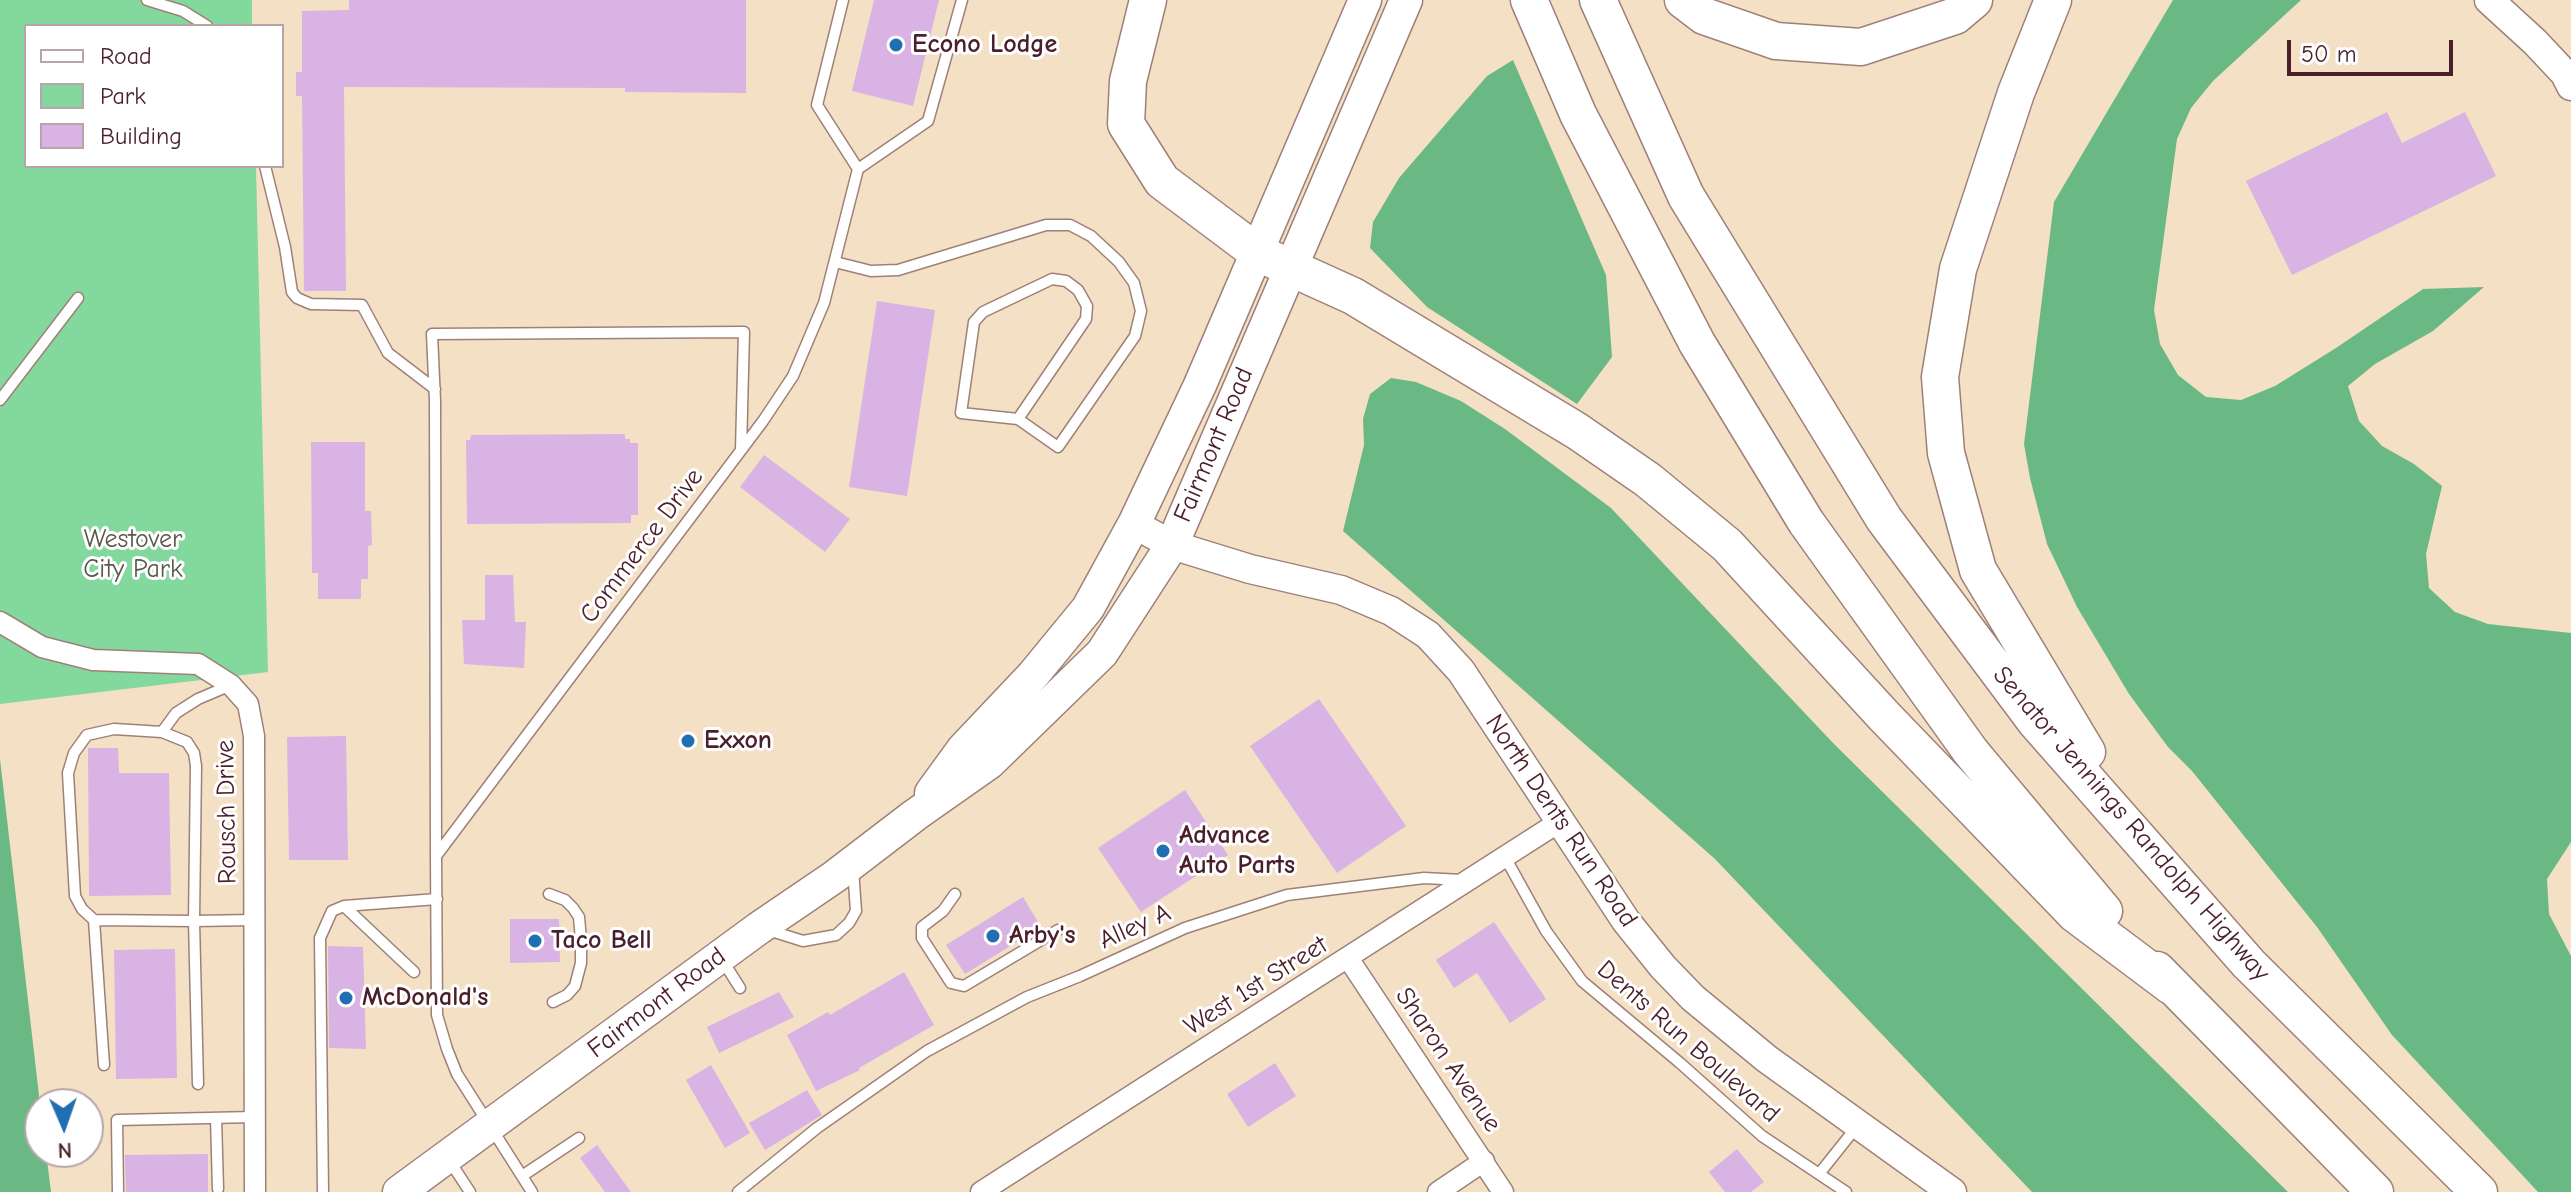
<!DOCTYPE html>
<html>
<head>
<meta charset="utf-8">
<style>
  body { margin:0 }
  #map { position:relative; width:2571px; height:1192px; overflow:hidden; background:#f4e0c5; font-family:"Comic Neue",sans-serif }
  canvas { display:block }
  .legend { position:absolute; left:24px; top:24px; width:260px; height:144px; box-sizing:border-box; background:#fff; border:2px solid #b7a5aa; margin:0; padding:10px 14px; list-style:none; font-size:24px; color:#4a1f2b }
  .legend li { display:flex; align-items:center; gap:16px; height:40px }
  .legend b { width:40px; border:2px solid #b7a5aa }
  .north { position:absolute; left:24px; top:1088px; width:80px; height:80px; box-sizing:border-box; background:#fff; border:2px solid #b7a5aa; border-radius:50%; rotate:178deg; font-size:22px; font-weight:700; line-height:32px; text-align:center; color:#4a1f2b }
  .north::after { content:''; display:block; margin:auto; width:28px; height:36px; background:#1f6fb2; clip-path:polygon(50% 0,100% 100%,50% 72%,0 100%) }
  .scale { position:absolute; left:2287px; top:40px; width:166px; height:36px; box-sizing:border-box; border:4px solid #4a1f2b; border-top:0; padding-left:10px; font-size:24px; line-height:28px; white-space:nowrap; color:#4a1f2b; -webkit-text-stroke:6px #fff; paint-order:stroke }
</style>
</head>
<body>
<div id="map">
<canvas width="2571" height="1192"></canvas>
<ul class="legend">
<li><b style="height:10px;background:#fff"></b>Road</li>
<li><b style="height:22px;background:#83d99d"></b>Park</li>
<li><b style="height:22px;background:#d9b3e3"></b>Building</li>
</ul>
<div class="north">N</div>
<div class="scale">50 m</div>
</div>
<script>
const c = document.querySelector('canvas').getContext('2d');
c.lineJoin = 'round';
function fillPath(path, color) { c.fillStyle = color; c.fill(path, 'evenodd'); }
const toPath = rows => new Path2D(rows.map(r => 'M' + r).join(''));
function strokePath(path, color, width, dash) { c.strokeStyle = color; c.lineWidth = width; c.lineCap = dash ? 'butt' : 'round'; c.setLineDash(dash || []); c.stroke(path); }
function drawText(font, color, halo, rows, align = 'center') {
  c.font = font + ' "Comic Neue",sans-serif'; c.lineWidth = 6; c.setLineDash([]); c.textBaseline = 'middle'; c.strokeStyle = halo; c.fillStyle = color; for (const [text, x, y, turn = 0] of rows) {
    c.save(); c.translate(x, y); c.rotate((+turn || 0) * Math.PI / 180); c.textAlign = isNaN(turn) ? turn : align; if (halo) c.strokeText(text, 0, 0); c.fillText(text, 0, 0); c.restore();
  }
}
fillPath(toPath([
  [0,0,252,0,252,26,26,26,26,166,256,166,268,672,0,704]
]), '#83d99d');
fillPath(toPath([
  [2173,0,2301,0,2213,81,2191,108,2177,139,2154,310,2160,344,2178,375,2206,397,2241,400,2275,386,2336,348,2423,289,2484,287,2433,331,2375,364,2348,386,2359,421,2382,446,2414,464,2442,486,2426,554,2429,588,2455,612,2488,624,2571,633,2571,842,2547,879,2549,914,2571,956,2571,1192,2538,1192,2392,1035,2317,927,2192,771,2168,747,2129,694,2077,607,2047,544,2030,478,2024,444,2054,202],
  [1513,60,1606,275,1612,357,1577,404,1427,307,1370,248,1373,222,1399,178,1487,76],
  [1391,378,1416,382,1461,401,1505,429,1611,508,1834,744,2288,1192,2032,1192,1715,859,1343,531,1364,445,1363,419,1370,394],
  [0,759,40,1104,40,1152,46,1152,51,1192,0,1192]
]), '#6ab984');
fillPath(toPath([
  [349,0,746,0,746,93,625,92,625,88,344,87,346,291,304,291,302,96,296,96,296,72,302,72,302,11,349,10],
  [874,0,939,0,913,106,852,91],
  [2387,112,2402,143,2465,112,2496,176,2292,275,2246,181],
  [877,301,935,310,907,496,849,487],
  [625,434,625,439,630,439,630,443,638,443,638,515,631,515,631,523,467,524,466,440,470,440,471,435],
  [311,442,365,442,365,511,371,511,372,545,368,546,368,579,361,579,361,599,318,599,318,573,312,573],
  [764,455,850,519,825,552,740,487],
  [485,575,513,575,515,622,526,622,524,668,464,664,462,620,485,620],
  [1319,699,1406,826,1337,873,1250,746],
  [346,736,348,860,289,860,287,737],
  [88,748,118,748,119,773,169,773,171,895,89,896],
  [1185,790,1228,855,1141,912,1098,848],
  [1023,897,1041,927,965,974,946,945],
  [510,919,559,919,560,962,510,963],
  [1494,922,1546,999,1510,1023,1477,973,1454,988,1436,960],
  [328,946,363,947,366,1049,329,1048],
  [175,949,177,1078,116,1079,114,950],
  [904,972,934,1025,859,1068,860,1070,816,1091,787,1035,828,1012,830,1015],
  [779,992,794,1017,719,1053,707,1027],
  [1275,1063,1296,1096,1248,1127,1227,1094],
  [711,1065,750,1133,725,1148,686,1080],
  [807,1090,822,1115,765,1150,749,1123],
  [597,1145,631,1192,605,1192,580,1158],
  [1737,1149,1764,1182,1751,1192,1725,1192,1709,1172],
  [208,1154,208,1192,126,1192,125,1155]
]), '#d9b3e3');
const lane = toPath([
  [147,0,183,11,207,26],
  [843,0,817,105,858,169],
  [265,166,285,247,292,292,297,298,311,304,362,305,388,353,435,389],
  [835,262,871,271,898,270,1046,225,1070,225,1091,236,1119,262,1134,283,1141,311,1135,336,1058,447,1018,419,1086,319,1087,306,1078,290,1066,281,1052,279,983,312,974,322,961,413,1018,419],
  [0,400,78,298],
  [162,732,176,713,198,699,231,685],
  [436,856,435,401,432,334,744,332,741,450],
  [1505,857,1546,931,1582,981,1680,1063,1762,1136,1846,1192],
  [549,894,565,900,573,908,579,917,581,940,581,963,575,986,567,995,553,1002],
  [955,894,943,911,922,927,922,938,951,983,964,986,1058,930],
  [344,906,414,972],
  [94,920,104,1065],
  [768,930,803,941,836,935,849,923,856,911,853,869],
  [721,958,740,988],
  [198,1084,194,921,196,766,194,753,187,742,162,732,114,729,87,735,74,753,68,773,75,896,82,909,94,920,194,921,254,920],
  [216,1118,218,1189],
  [449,1160,470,1192],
  [1819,1174,1858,1125],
  [522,1176,579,1138],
  [118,1192,117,1120,254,1117],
  [323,1192,320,938,332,911,344,906,437,899],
  [532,1192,457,1074,447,1049,437,1015,436,856,763,421,793,376,824,303,858,169,928,121,962,0],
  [738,1192,817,1128,927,1051,1027,997,1080,976,1185,928,1287,895,1424,878,1462,880]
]);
const street = toPath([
  [0,622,42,647,93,660,198,664,231,685,248,704,254,736,255,1192],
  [1348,958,1503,1192],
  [981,1192,1559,822],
  [1438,1192,1484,1161]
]);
const secondary = toPath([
  [2489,0,2535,42,2565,74,2571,86],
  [1134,524,1172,545,1250,569,1341,590,1391,611,1428,635,1461,671,1626,921,1663,967,1693,998,1767,1059,1952,1192]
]);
const primary = toPath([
  [931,793,963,749,1033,675,1088,608,1134,524,1200,385,1365,0],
  [399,1192,759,928,834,877,915,815,989,763,1102,653,1172,545,1406,0]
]);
const highway = toPath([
  [1148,0,1128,81,1126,124,1162,181,1258,253,1353,296,1577,431,1648,480,1727,545,1884,716,2075,914,2171,986],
  [1529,0,1578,114,1697,343,1806,522,1971,752,2104,911],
  [1598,0,1686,196,1884,519,2035,721,2249,964,2479,1192],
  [1683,0,1704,16,1776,41,1861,47,1955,16,1974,0],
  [2053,0,2016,93,1958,269,1940,377,1946,453,1978,570,2087,752],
  [2157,970,2375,1192]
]);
strokePath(lane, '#9f8078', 13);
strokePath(street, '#9f8078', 23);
strokePath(secondary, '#9f8078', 31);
strokePath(primary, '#9f8078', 35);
strokePath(highway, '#9f8078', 39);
strokePath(lane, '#fff', 10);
strokePath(street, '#fff', 20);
strokePath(secondary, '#fff', 28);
strokePath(primary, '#fff', 32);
strokePath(highway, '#fff', 36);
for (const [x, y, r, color] of [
  [896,45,8,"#1f6fb2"],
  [688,741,8,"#1f6fb2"],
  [1163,851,8,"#1f6fb2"],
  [993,936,8,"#1f6fb2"],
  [535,941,8,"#1f6fb2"],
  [346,998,8,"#1f6fb2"]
]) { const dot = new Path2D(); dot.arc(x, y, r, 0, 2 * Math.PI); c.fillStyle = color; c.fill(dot); strokePath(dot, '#fff', 3); }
drawText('bold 26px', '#4a1f2b', '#fff', [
  ["Econo Lodge",912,45],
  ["Exxon",704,741],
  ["Advance",1179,836],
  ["Auto Parts",1179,866],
  ["Arby's",1009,936],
  ["Taco Bell",551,941],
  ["McDonald's",362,998]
], 'left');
drawText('26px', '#4a1f2b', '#fff', [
  ["Fairmont Road",1214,445,-67],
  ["Commerce Drive",642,546,-53],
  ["Rousch Drive",227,812,-91],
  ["North Dents Run Road",1561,821,56],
  ["Senator Jennings Randolph Highway",2131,824,49],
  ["Alley A",1135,927,-24],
  ["West 1st Street",1256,986,-32],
  ["Fairmont Road",657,1003,-37],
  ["Dents Run Boulevard",1688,1042,41],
  ["Sharon Avenue",1448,1060,56]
]);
drawText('26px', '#5b574d', '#fff', [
  ["Westover",133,540],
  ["City Park",133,570]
]);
</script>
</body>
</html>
